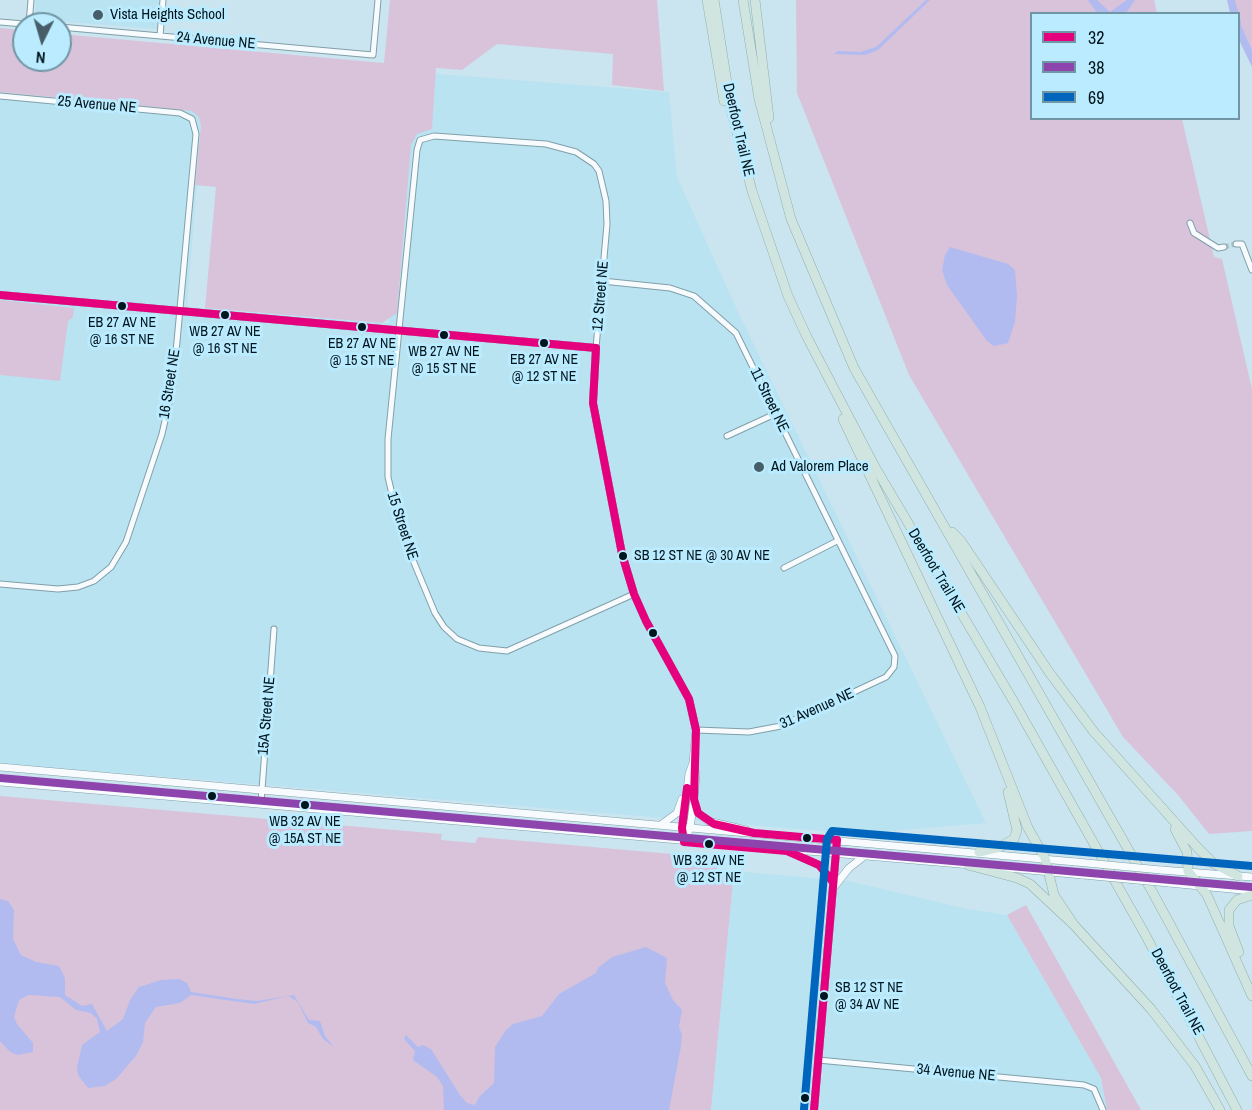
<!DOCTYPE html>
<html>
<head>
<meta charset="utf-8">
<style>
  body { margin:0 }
  #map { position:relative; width:1252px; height:1110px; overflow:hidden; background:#cae5ef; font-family:"Archivo Narrow",sans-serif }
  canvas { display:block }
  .legend { position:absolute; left:1030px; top:12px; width:210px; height:108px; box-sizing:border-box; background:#bbebfe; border:2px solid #7096a5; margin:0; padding:8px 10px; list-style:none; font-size:18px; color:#00161f }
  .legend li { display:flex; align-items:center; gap:12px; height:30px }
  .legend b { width:30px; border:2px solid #7096a5 }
  .north { position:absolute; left:12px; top:12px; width:60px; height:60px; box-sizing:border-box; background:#bbebfe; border:2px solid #7096a5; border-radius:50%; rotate:185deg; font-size:16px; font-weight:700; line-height:24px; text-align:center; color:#00161f }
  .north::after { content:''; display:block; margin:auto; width:21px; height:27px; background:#475e68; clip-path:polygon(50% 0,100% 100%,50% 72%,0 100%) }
</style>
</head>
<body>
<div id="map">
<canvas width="1252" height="1110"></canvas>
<ul class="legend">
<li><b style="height:8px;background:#e5007d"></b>32</li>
<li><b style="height:8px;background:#8e44ad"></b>38</li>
<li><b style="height:8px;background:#0065bd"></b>69</li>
</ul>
<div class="north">N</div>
</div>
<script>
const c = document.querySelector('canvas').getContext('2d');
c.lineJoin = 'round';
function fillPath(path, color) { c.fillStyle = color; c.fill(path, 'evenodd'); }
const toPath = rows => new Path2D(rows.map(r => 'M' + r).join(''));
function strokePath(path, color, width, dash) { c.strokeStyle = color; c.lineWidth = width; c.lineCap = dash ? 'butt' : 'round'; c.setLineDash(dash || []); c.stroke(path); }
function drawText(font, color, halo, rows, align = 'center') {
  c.font = font + ' "Archivo Narrow",sans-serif'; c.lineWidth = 6; c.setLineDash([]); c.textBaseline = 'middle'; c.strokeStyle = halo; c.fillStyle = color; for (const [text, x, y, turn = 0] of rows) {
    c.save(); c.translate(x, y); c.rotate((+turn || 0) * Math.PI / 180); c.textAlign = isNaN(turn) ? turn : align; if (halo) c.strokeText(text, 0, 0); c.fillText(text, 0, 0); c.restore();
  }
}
fillPath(toPath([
  [36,0,159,0,157,29,41,20,35,11],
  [413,72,669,92,677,177,739,314,986,823,857,834,0,763,0,92,203,111,187,307,389,323],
  [734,871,849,881,967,909,1007,915,1101,1078,1107,1110,711,1110]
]), '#bae3f2');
fillPath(toPath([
  [390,0,657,0,664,91,612,85,613,54,497,44,462,70,436,68,432,129,417,134,411,145,397,313,382,323,205,308,216,187,195,185,201,126,199,117,192,111,0,92,0,28,24,30,24,60,60,60,60,34,384,63],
  [796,0,1154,0,1157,13,1032,14,1032,118,1182,119,1214,257,1222,259,1252,389,1252,831,1209,834,1178,795,1123,737,909,375,797,93],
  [1229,0,1252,0,1252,50,1239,21,1238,14],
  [0,300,74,308,73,317,68,321,60,381,0,375],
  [0,796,442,834,441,840,475,843,478,837,718,858,717,869,734,871,711,1110,0,1110],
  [1026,905,1063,971,1141,1110,1107,1110,1101,1078,1007,915]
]), '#d8c3db');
fillPath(toPath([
  [926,0,930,0,878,50,865,55,834,54,838,51,860,52,876,47],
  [1088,0,1097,0,1110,12,1127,0,1135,0,1126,13,1098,14],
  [1227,0,1235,0,1241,22,1241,25,1252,50,1252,67,1239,40,1238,14,1230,13],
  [950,247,1008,264,1015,270,1017,296,1015,322,1008,343,994,346,987,341,947,285,942,270,945,255],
  [0,899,8,901,14,910,13,939,21,955,36,962,59,966,65,978,65,995,82,1006,92,1004,107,1031,123,1019,130,1000,139,987,161,980,179,979,187,983,191,992,237,999,257,1001,294,995,309,1020,320,1021,325,1036,334,1047,323,1039,316,1027,308,1023,298,1002,288,996,254,1004,191,995,180,1003,156,1007,145,1023,143,1042,136,1056,116,1079,105,1086,88,1088,78,1075,77,1067,82,1045,100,1032,97,1019,91,1013,76,1010,60,997,28,995,19,1000,14,1017,17,1024,33,1043,33,1052,18,1055,10,1052,0,1041],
  [646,947,667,958,665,983,673,1000,682,1010,679,1027,682,1035,681,1046,669,1110,444,1110,443,1086,437,1077,413,1060,415,1051,404,1039,406,1035,418,1047,423,1045,431,1049,460,1095,467,1103,475,1105,479,1097,494,1083,495,1047,506,1030,513,1024,542,1016,559,994,596,973,598,968,612,957]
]), '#b2bbf0');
strokePath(toPath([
  [1224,247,1236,244]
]), '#acc6d0', 5, [5, 2.5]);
const street = toPath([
  [0,22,24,24],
  [29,24,31,0],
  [60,27,373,55,378,0],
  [160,36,163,0],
  [0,96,180,113,192,119,196,134,173,385,162,434,126,542,111,567,94,581,78,587,58,589,0,584],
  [1190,223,1194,233,1218,248,1224,247],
  [1236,244,1242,244,1252,270],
  [602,281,670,288,694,296,736,333,895,656,894,667,886,677,781,726,749,732,696,730],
  [596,348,607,224,606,201,599,171,594,164,576,152,546,144,434,136,420,140,417,150,388,439,388,477,400,529,435,613,444,627,457,639,479,648,507,651,634,594],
  [727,436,775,414],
  [784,568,837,541],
  [261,803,274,629],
  [818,1060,1084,1085,1094,1089,1103,1110]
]);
const secondary = toPath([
  [0,295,596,348,593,403,622,554,634,594,646,621,689,699,696,730,693,763,689,774,682,828,684,842],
  [0,767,1076,862],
  [0,782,972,865],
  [694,802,698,813,708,821,746,830],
  [662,824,677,813,682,799],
  [684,842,690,828,694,799,696,774,693,763],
  [795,854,819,865,833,882],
  [986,866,1083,875],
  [1161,870,1252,877],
  [1169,883,1252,891],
  [834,887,849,868,862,858],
  [814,1110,837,840]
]);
const highway = toPath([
  [707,0,724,101],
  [714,0,731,109,752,191,788,296,807,337,875,467,1014,702,1146,936,1237,1110],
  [743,0,759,99,791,219,854,368,1153,893,1252,1076],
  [755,0,769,118],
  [843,419,980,707,1028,828,1045,858,1054,895,1074,925],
  [952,532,961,541,1049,672,1094,732,1198,848,1213,863,1238,876],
  [1175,829,1187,852,1188,871,1207,895,1252,996],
  [979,852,1000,847,1014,839,1017,830,1008,792],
  [968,865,1017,878,1030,884,1074,925,1151,1009,1195,1066,1220,1110],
  [1239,952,1229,926,1229,910,1237,900,1252,895]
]);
strokePath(street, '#809fa9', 7);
strokePath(secondary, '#809fa9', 8);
strokePath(highway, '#8fafac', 10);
strokePath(street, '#f7fbfd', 5);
strokePath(secondary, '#f7fbfd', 7);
strokePath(highway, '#d1e5e0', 9);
const secondaryBridge = toPath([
  [1076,862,1161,870],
  [1083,875,1169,883]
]);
strokePath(secondaryBridge, '#809fa9', 8, []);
strokePath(secondaryBridge, '#f7fbfd', 7);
strokePath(toPath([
  [0,295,596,348],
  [596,348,593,403,622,554,634,594,646,621,689,699,696,730,694,799,698,813,714,824,754,833,837,840,814,1110],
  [687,788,682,828,684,842,787,851,819,865,833,882]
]), '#e5007d', 8);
strokePath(toPath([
  [0,778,1251,887]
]), '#8e44ad', 8);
strokePath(toPath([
  [804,1109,827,839,832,831,1252,866]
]), '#0065bd', 8);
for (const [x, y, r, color] of [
  [98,15,6,"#475e68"],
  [122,306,5,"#00161f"],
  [225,315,5,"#00161f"],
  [362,327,5,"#00161f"],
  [444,335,5,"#00161f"],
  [544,343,5,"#00161f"],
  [759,467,6,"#475e68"],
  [623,556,5,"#00161f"],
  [653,633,5,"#00161f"],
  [212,796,5,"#00161f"],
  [305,805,5,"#00161f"],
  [807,838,5,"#00161f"],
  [709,844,5,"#00161f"],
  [824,996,5,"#00161f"],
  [805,1098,5,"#00161f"]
]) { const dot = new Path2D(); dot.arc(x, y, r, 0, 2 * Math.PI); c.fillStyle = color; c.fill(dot); strokePath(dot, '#bbebfe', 2); }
drawText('14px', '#00161f', '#bbebfe', [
  ["EB 27 AV NE",122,323],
  ["@ 16 ST NE",122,340],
  ["WB 27 AV NE",225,332],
  ["@ 16 ST NE",225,349],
  ["EB 27 AV NE",362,344],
  ["@ 15 ST NE",362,361],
  ["WB 27 AV NE",444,352],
  ["@ 15 ST NE",444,369],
  ["EB 27 AV NE",544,360],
  ["@ 12 ST NE",544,377],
  ["SB 12 ST NE @ 30 AV NE",634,556,"left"],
  ["WB 32 AV NE",305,822],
  ["@ 15A ST NE",305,839],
  ["WB 32 AV NE",709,861],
  ["@ 12 ST NE",709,878],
  ["SB 12 ST NE",835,988,"left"],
  ["@ 34 AV NE",835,1005,"left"]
]);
drawText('15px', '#00161f', '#bbebfe', [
  ["Vista Heights School",110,15],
  ["Ad Valorem Place",771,467]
], 'left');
drawText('15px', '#00161f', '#bbebfe', [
  ["24 Avenue NE",216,41,5],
  ["25 Avenue NE",97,105,5],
  ["Deerfoot Trail NE",738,130,77],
  ["12 Street NE",601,296,-85],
  ["16 Street NE",170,384,-81],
  ["11 Street NE",769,400,64],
  ["15 Street NE",402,526,72],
  ["Deerfoot Trail NE",936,571,59],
  ["31 Avenue NE",817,709,-24],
  ["15A Street NE",267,716,-85],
  ["Deerfoot Trail NE",1177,992,62],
  ["34 Avenue NE",956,1073,5]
]);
</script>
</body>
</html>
